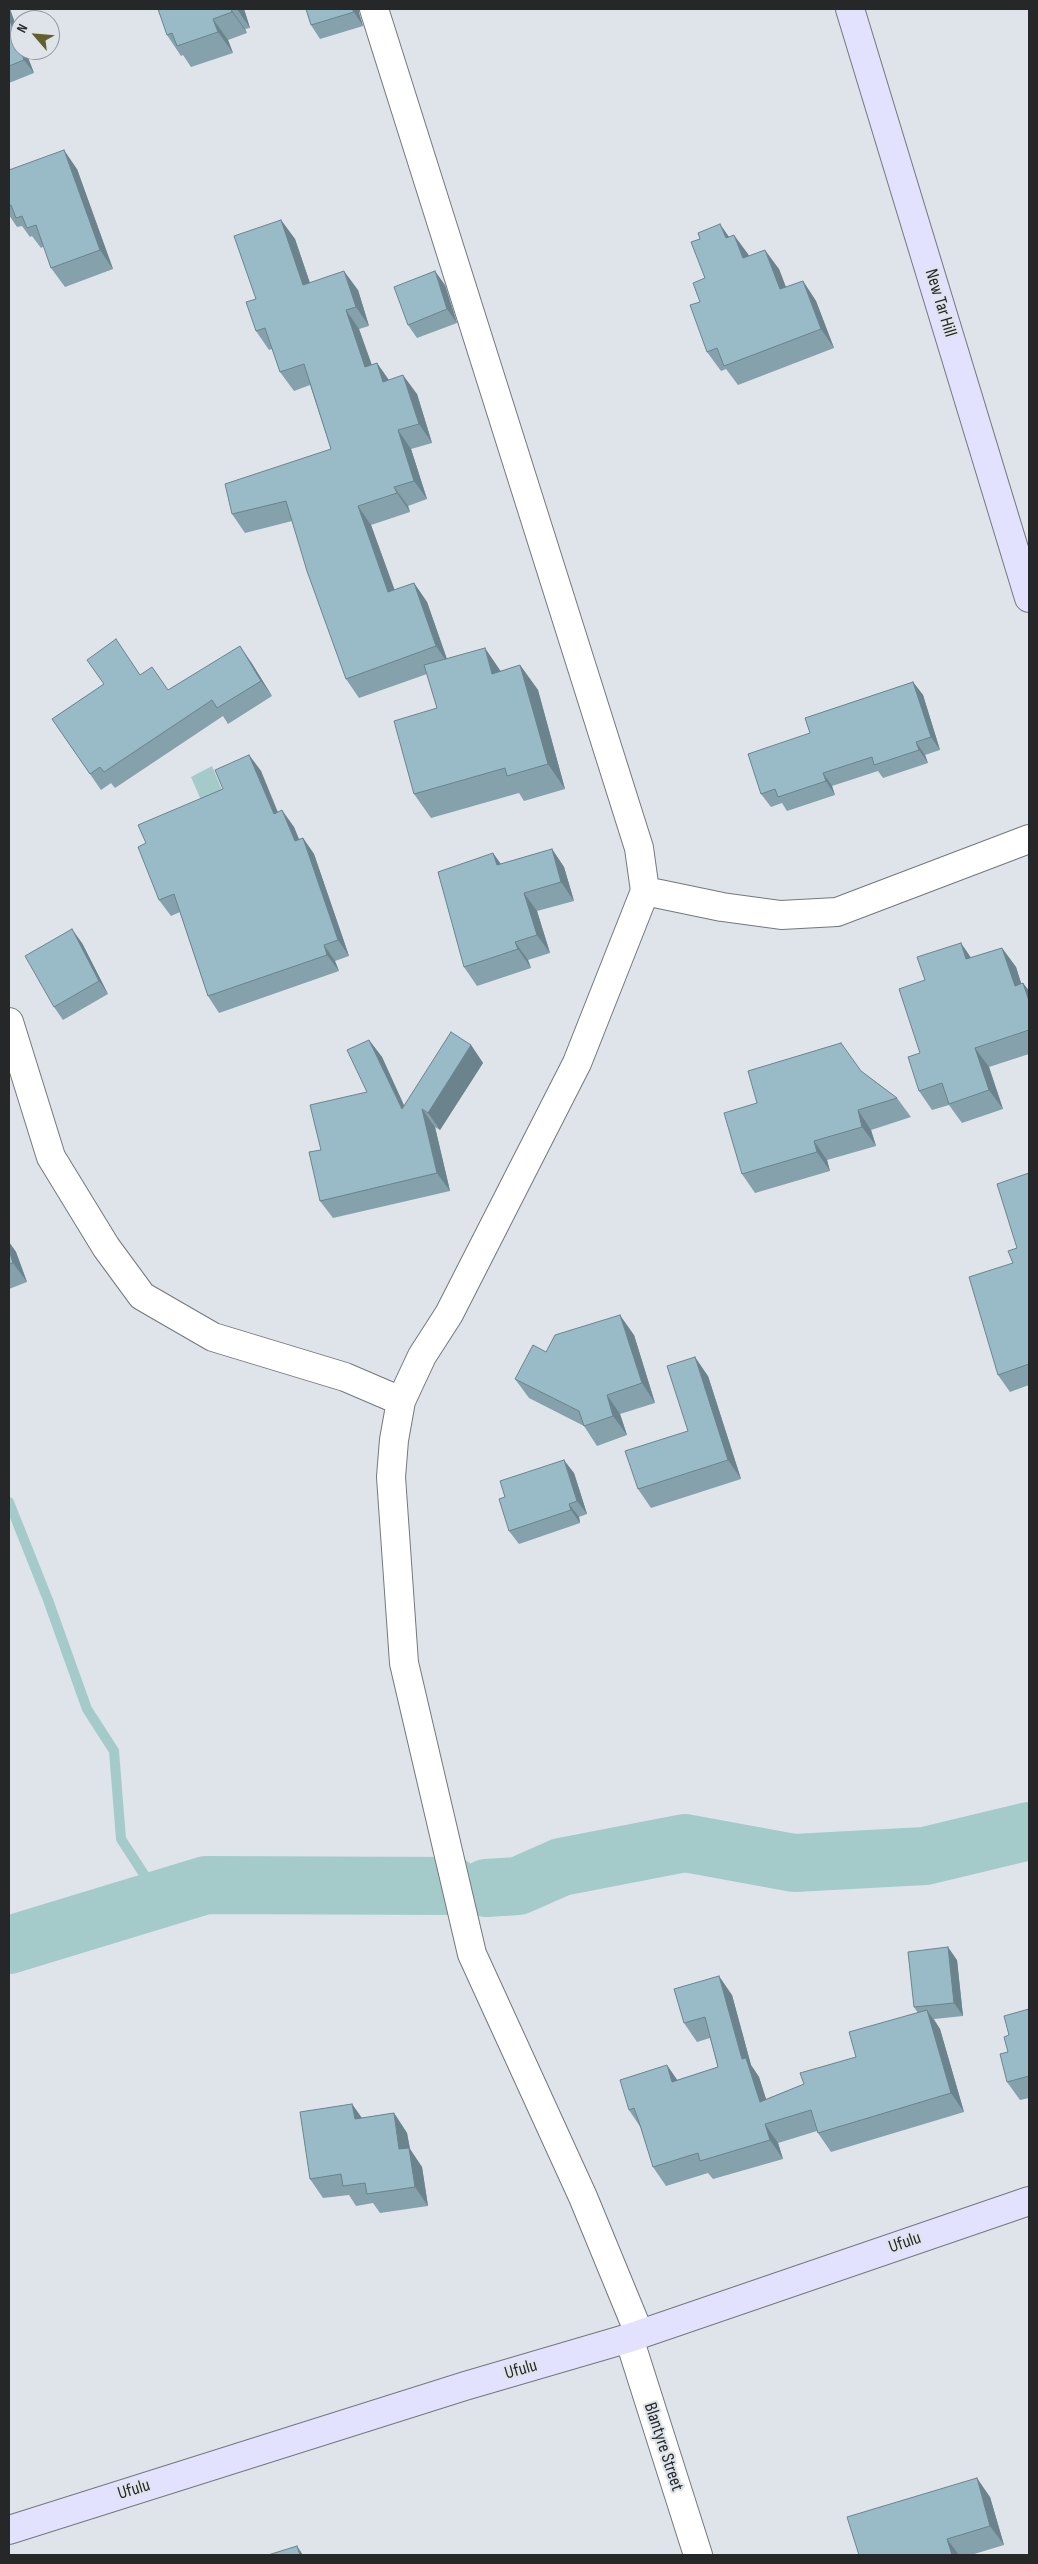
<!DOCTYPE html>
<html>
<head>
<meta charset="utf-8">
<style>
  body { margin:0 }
  #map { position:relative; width:1038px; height:2564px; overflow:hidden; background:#dee4ea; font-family:"Sofia Sans Condensed",sans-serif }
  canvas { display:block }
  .frame { position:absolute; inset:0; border:10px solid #252729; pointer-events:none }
  .north { position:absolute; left:10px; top:10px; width:50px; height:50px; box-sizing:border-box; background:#dee4ea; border:1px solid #94989d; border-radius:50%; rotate:297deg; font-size:14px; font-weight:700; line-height:20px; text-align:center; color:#252729 }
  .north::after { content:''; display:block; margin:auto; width:18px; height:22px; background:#64602d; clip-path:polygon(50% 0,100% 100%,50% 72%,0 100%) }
</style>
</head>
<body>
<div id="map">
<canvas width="1038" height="2564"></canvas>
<div class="frame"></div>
<div class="north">N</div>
</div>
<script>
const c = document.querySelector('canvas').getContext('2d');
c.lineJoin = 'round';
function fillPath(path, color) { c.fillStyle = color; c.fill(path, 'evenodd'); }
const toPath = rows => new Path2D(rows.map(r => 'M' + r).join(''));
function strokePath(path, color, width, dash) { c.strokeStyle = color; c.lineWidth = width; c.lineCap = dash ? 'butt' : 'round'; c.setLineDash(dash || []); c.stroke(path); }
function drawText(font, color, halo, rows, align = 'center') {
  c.font = font + ' "Sofia Sans Condensed",sans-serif'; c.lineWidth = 4.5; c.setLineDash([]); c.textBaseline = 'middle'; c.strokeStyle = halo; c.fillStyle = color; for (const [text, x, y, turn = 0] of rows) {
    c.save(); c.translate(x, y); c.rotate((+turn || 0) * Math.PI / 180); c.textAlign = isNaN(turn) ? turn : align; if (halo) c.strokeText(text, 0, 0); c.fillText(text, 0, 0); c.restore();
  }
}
fillPath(toPath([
  [212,766,231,812,210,821,191,777]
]), '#a4cbc9');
strokePath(toPath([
  [9,1502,48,1600,87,1709,114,1751,121,1839,160,1899]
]), '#a4cbc9', 10);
strokePath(toPath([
  [486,1888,518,1886,561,1867,685,1843,794,1863,925,1856,1029,1831],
  [9,1945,206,1885,452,1886]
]), '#a4cbc9', 58);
const street = toPath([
  [374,9,639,848,645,891,577,1063,449,1314,422,1356,401,1401,394,1440,391,1477,404,1663,472,1954,583,2197,639,2333],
  [645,891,722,907,781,915,837,912,1029,839],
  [9,1022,51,1157,106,1247,142,1296,213,1337,345,1377,401,1401],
  [629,2338,698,2555]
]);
const secondary = toPath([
  [850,9,1029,598],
  [9,2530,465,2386,629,2338,1029,2201]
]);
strokePath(street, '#73787e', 30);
strokePath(secondary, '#73787e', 30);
strokePath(street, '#fff', 28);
strokePath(secondary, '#e2e2fe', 28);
fillPath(toPath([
  [9,9,10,9,20,37,20,50,25,50,34,73,9,83],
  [158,9,244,9,250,28,245,29,247,33,228,40,233,53,191,67,183,55,181,56,167,35],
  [306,9,360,9,359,13,363,26,320,39,311,25],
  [77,169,113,269,65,287,51,268,44,246,41,248,32,236,30,237,22,226,17,227,9,215,9,170],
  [281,220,295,239,310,283,358,290,369,326,359,329,372,365,377,363,389,380,417,394,432,443,411,449,427,499,408,506,410,512,371,525,394,590,414,583,427,602,447,659,501,671,520,665,538,690,565,789,524,801,519,793,431,818,414,794,437,708,427,674,359,698,346,679,292,521,245,533,232,514,331,449,310,385,294,391,280,372,272,349,269,350,256,331,256,299],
  [729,237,748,254,749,256,779,269,786,287,803,281,816,301,834,348,738,385,726,369,721,371,707,352,700,302,705,278],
  [445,285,457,323,417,338,408,325],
  [251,662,272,696,228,724,223,716,115,788,111,783,101,790,52,719,104,684,141,675,168,690],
  [913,682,923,695,940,750,925,755,928,763,883,778,878,771,832,786,835,795,787,811,782,803,771,807,761,794,810,733],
  [249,755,261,771,278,812,294,827,299,839,303,838,314,854,349,956,335,961,339,971,219,1013,208,996,180,912,171,916,159,900,223,789],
  [552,849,564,867,574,901,537,911,550,953,528,960,531,968,477,986,464,967,493,853,501,864],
  [82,943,108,994,63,1020,54,1007],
  [1002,948,1016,967,1021,983,1023,983,1029,991,1029,1054,989,1067,1003,1109,962,1123,949,1105,932,1110,919,1091,920,1053,925,980,971,958],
  [369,1040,382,1057,404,1106,471,1045,483,1063,440,1130,435,1127,450,1191,333,1218,320,1201,321,1150,367,1092],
  [861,1071,897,1098,911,1117,871,1130,876,1146,827,1160,830,1171,755,1193,742,1174],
  [1029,1173,1029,1385,1010,1392,998,1375,1013,1263,1017,1248],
  [9,1242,16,1252,27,1282,9,1289],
  [634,1335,655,1403,620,1414,627,1435,597,1446,584,1426,529,1398,515,1379,546,1352],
  [708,1376,741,1479,651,1508,638,1489,688,1431],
  [574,1473,587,1514,579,1517,580,1523,519,1544,509,1531],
  [957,1960,963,2016,934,2019,940,2029,964,2112,831,2152,818,2133,817,2131,778,2143,783,2159,713,2179,708,2173,666,2186,653,2167,641,2128,629,2110,677,2080,718,2067,710,2038,697,2042,684,2023,732,1995,751,2065,759,2077,766,2099,804,2084,856,2057,918,2013,914,2007],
  [1029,2009,1029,2098,1020,2100,1007,2082,1008,2052],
  [352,2104,362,2118,394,2113,407,2133,410,2149,422,2167,428,2206,380,2213,373,2203,356,2206,349,2195,323,2198,310,2179],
  [990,2497,1004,2545,971,2555,859,2555]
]), '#84a1ac');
fillPath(toPath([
  [9,9,10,9,20,37,20,49,9,18],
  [231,9,245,29,247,33,232,12],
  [237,9,244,9,250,28],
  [352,9,360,9,359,13,363,26,354,12],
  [213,19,228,40,233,53,218,32],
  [21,50,25,50,34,73,24,60],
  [64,150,77,169,113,269,100,250],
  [281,220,295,239,317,304,303,285],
  [720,224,734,244,726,238],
  [734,235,748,254,757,277,743,258],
  [765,250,779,269,794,309,780,289],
  [344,271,358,290,369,326,356,307],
  [435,271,445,285,457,323,447,309],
  [803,281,816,301,834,348,821,329],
  [346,310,359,329,379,386,365,367],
  [377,363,390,382,383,382],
  [403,375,417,394,432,443,419,424],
  [398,430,411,449,427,499,414,481],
  [394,487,408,506,410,512,397,493],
  [358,506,371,525,402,610,388,592],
  [414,583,427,602,449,665,436,646],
  [240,646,251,662,272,696,261,681],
  [485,648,502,673,492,674],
  [520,665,538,690,565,789,548,764],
  [913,682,923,695,940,750,931,737],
  [916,742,925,755,928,763,919,750],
  [249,755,261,771,285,831,274,814],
  [823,773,832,786,835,795,826,781],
  [282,810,294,827,306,857,295,841],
  [303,838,314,854,349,956,338,940],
  [552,849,564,867,574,901,561,882],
  [493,853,506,872,497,865],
  [524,893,537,911,550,953,537,935],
  [72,929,82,943,108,994,99,981],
  [515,942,528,960,531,968,518,949],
  [961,943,974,962,966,959],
  [324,945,335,961,339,971,327,955],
  [1002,948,1016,967,1028,1005,1015,986],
  [1023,983,1029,991,1029,1001],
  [369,1040,382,1057,414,1127,402,1109],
  [471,1045,483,1063,440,1130,428,1113],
  [975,1048,989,1067,1003,1109,989,1090],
  [422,1109,435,1127,450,1191,437,1173],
  [858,1110,871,1130,876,1146,862,1127],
  [814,1141,827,1160,830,1171,817,1152],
  [9,1242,16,1252,27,1282,13,1263,9,1250],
  [620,1315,634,1335,655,1403,642,1383],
  [695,1357,708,1376,741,1479,728,1460],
  [607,1395,620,1414,627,1435,613,1416],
  [564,1460,574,1473,587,1514,577,1501],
  [569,1504,579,1517,580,1523,571,1510],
  [948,1947,957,1960,963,2016,954,2003],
  [719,1976,732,1995,751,2065,759,2077,773,2121,760,2102,742,2059],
  [927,2010,940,2029,964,2112,951,2093],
  [667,2065,680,2084,672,2082],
  [352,2104,366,2124,355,2119],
  [394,2113,407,2133,410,2149,422,2167,428,2206,415,2187,399,2149],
  [765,2124,778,2143,783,2159,770,2140],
  [977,2478,990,2497,1004,2545,990,2526],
  [947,2539,959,2555,952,2555],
  [297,2546,303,2555,300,2555]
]), '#6b838c');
const building = toPath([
  [158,9,231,9,232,12,213,19,218,32,177,46,172,33,167,35,158,9],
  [306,9,352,9,354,12,311,25,306,9],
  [9,18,24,60,9,66,9,18],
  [64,150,100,250,51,268,36,225,27,228,22,216,16,218,11,205,9,206,9,170,64,150],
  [281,220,303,285,344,271,356,307,346,310,365,367,377,363,383,382,403,375,419,424,398,430,414,481,394,487,397,493,358,506,388,592,414,583,436,646,346,679,307,571,286,501,232,514,225,484,331,449,304,364,280,372,265,328,256,331,246,302,256,299,234,236,281,220],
  [720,224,726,238,734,235,743,258,765,250,780,289,803,281,821,329,724,366,717,348,707,352,690,305,700,302,693,283,705,278,691,242,700,239,698,233,720,224],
  [435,271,447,309,408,325,394,287,435,271],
  [116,639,140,675,152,667,168,690,240,646,261,681,217,708,212,700,104,772,100,767,90,774,52,719,104,684,87,660,116,639],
  [485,648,492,674,520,665,548,764,507,776,505,768,414,794,394,721,437,708,424,665,485,648],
  [913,682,931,737,916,742,919,750,874,765,872,757,823,773,826,781,778,797,775,789,761,794,748,754,810,733,805,718,913,682],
  [249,755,274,814,282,810,295,841,303,838,338,940,324,945,327,955,208,996,174,894,159,900,138,847,146,843,138,825,223,789,215,770,249,755],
  [552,849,561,882,524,893,537,935,515,942,518,949,464,967,438,872,493,853,497,865,552,849],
  [72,929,99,981,54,1007,25,956,72,929],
  [961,943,966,959,1002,948,1015,986,1023,983,1029,1001,1029,1030,975,1048,989,1090,949,1104,942,1083,919,1091,908,1057,920,1053,899,989,925,980,917,957,961,943],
  [451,1032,471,1045,428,1113,422,1109,437,1173,320,1201,309,1152,321,1150,310,1105,367,1092,347,1050,369,1040,402,1109,451,1032],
  [841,1043,861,1071,897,1098,858,1110,862,1127,814,1141,817,1152,742,1174,724,1113,757,1103,748,1071,841,1043],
  [1029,1173,1029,1364,998,1375,969,1277,1013,1263,1008,1251,1017,1248,997,1184,1029,1173],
  [9,1250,13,1263,9,1264,9,1250],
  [620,1315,642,1383,607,1395,613,1416,584,1426,579,1411,515,1379,533,1345,546,1352,555,1335,620,1315],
  [695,1357,728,1460,638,1489,625,1451,688,1431,667,1366,695,1357],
  [564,1460,577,1501,569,1504,571,1510,509,1531,499,1499,505,1497,500,1481,564,1460],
  [948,1947,954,2003,914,2007,908,1952,948,1947],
  [719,1976,742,2059,746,2058,760,2102,804,2084,800,2073,856,2057,849,2032,927,2010,951,2093,818,2133,811,2110,765,2124,770,2140,700,2161,698,2153,653,2167,640,2125,634,2108,629,2110,620,2080,667,2065,672,2082,718,2067,705,2017,684,2023,674,1989,719,1976],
  [1029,2009,1029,2076,1007,2082,1000,2054,1008,2052,1004,2037,1009,2035,1004,2016,1029,2009],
  [352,2104,355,2119,394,2113,399,2149,409,2148,415,2187,367,2194,365,2183,343,2186,341,2174,310,2179,300,2112,352,2104],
  [977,2478,990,2526,947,2539,952,2555,859,2555,847,2517,977,2478],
  [297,2546,300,2555,268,2555,297,2546]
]);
fillPath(building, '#99bbc8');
strokePath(building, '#6b838c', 1);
drawText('18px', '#252729', '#dee4ea', [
  ["New Tar Hill",940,303,73],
  ["Ufulu",905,2243,-19],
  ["Ufulu",521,2370,-16],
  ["Blantyre Street",663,2447,72],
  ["Ufulu",134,2490,-17]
]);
</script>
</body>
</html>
